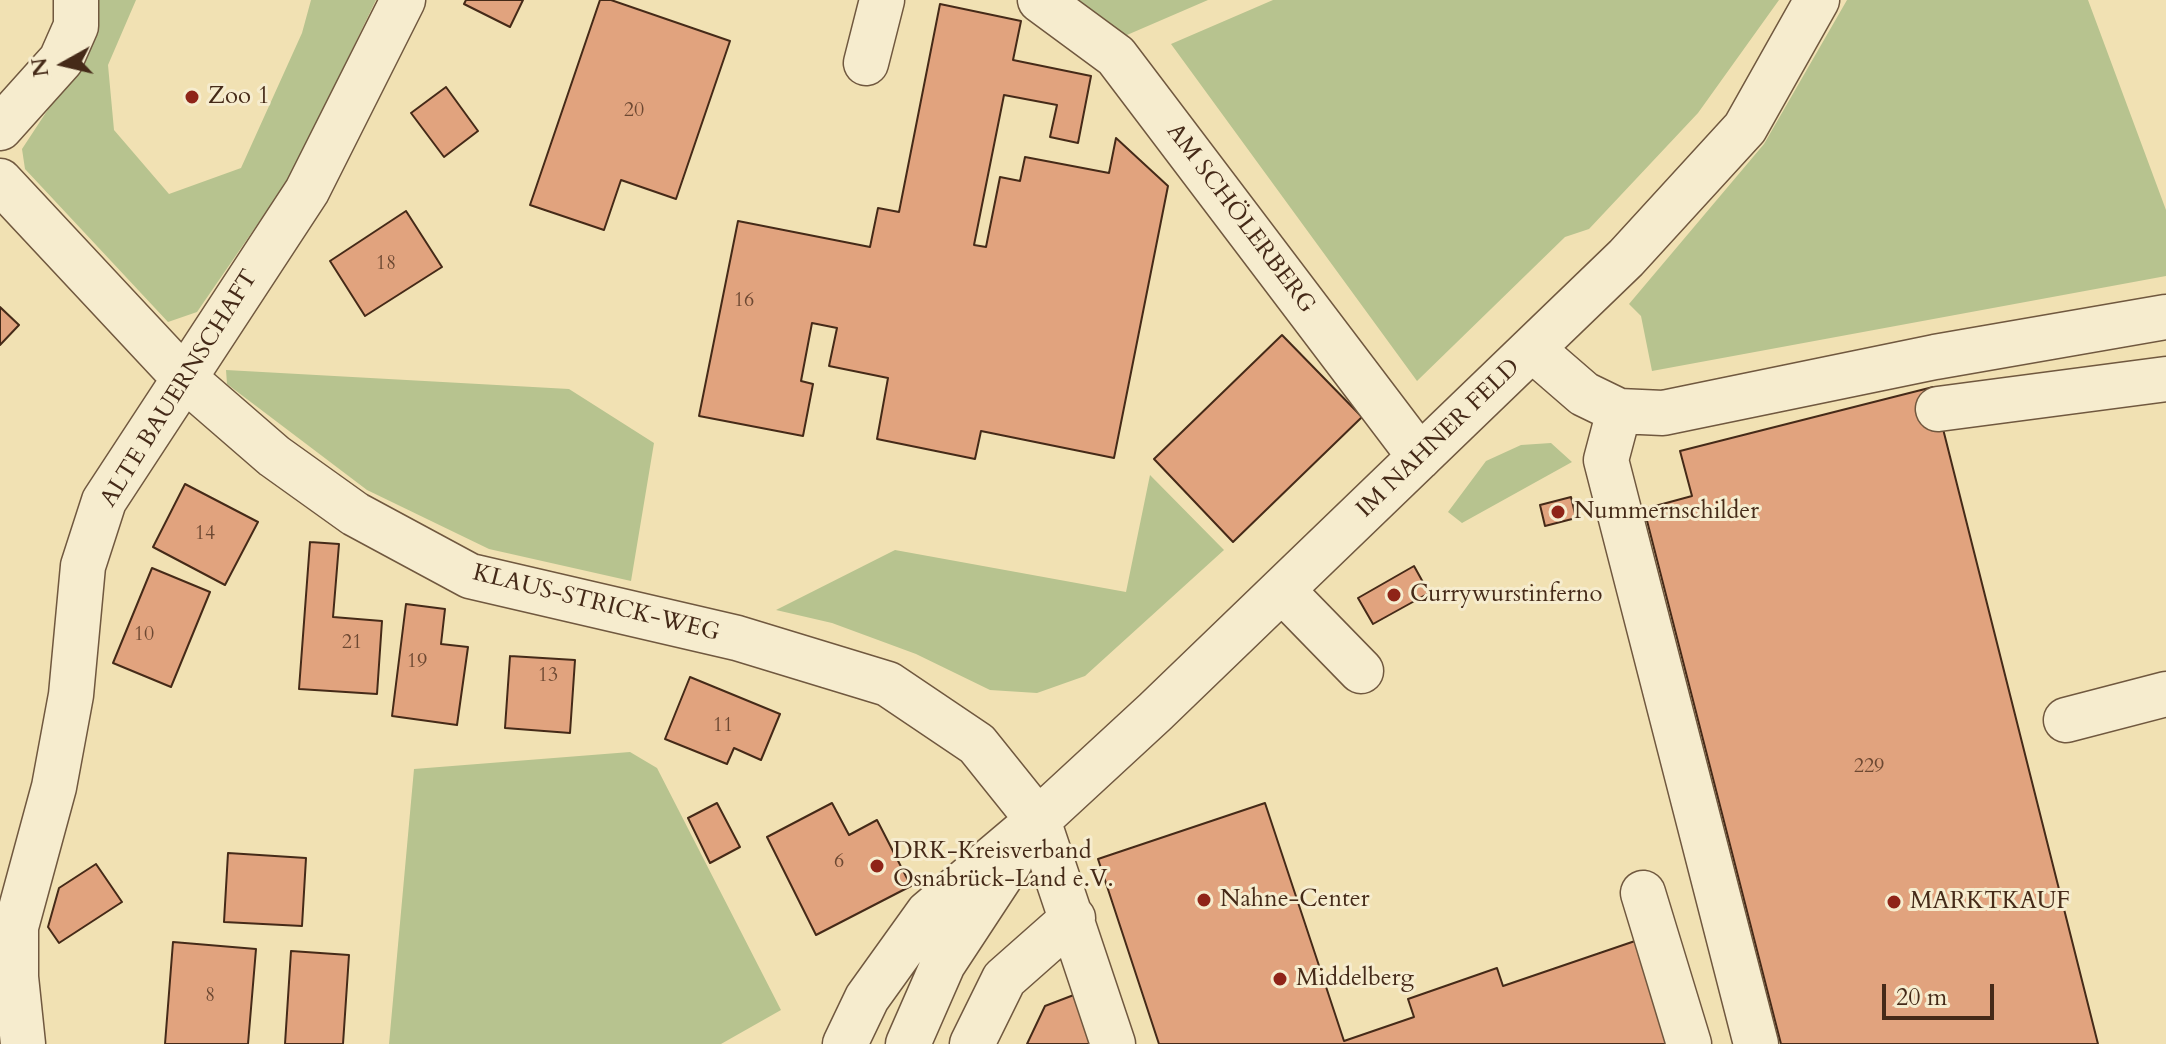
<!DOCTYPE html>
<html>
<head>
<meta charset="utf-8">
<style>
  body { margin:0 }
  #map { position:relative; width:2166px; height:1044px; overflow:hidden; background:#f1e1b3; font-family:Cardo,serif }
  canvas { display:block }
  .north { position:absolute; left:24px; top:24px; width:80px; height:80px; -webkit-text-stroke:6px #f6ecce; paint-order:stroke; rotate:262deg; font-size:22px; font-weight:700; line-height:32px; text-align:center; color:#452a18 }
  .north::after { content:''; display:block; margin:auto; width:28px; height:36px; background:#452a18; clip-path:polygon(50% 0,100% 100%,50% 72%,0 100%) }
  .scale { position:absolute; left:1882px; top:984px; width:112px; height:36px; box-sizing:border-box; border:4px solid #452a18; border-top:0; padding-left:10px; font-size:24px; line-height:28px; white-space:nowrap; color:#452a18; -webkit-text-stroke:6px #f6ecce; paint-order:stroke }
</style>
</head>
<body>
<div id="map">
<canvas width="2166" height="1044"></canvas>
<div class="north">N</div>
<div class="scale">20 m</div>
</div>
<script>
const c = document.querySelector('canvas').getContext('2d');
c.lineJoin = 'round';
function fillPath(path, color) { c.fillStyle = color; c.fill(path, 'evenodd'); }
const toPath = rows => new Path2D(rows.map(r => 'M' + r).join(''));
function strokePath(path, color, width, dash) { c.strokeStyle = color; c.lineWidth = width; c.lineCap = dash ? 'butt' : 'round'; c.setLineDash(dash || []); c.stroke(path); }
function drawText(font, color, halo, rows, align = 'center') {
  c.font = font + ' Cardo,serif'; c.lineWidth = 6; c.setLineDash([]); c.textBaseline = 'middle'; c.strokeStyle = halo; c.fillStyle = color; for (const [text, x, y, turn = 0] of rows) {
    c.save(); c.translate(x, y); c.rotate((+turn || 0) * Math.PI / 180); c.textAlign = isNaN(turn) ? turn : align; if (halo) c.strokeText(text, 0, 0); c.fillText(text, 0, 0); c.restore();
  }
}
fillPath(toPath([
  [90,0,136,0,108,65,114,130,169,194,241,168,302,33,311,0,376,0,292,174,197,312,168,322,25,169,22,149,89,47],
  [1070,0,1208,0,1120,38],
  [1273,0,1779,0,1698,113,1589,229,1565,237,1417,381,1171,44],
  [1847,0,2088,0,2166,210,2166,276,1652,371,1641,316,1629,304,1764,144],
  [226,370,569,389,654,443,631,581,489,549,367,490,227,384],
  [1551,443,1572,462,1462,523,1448,512,1486,461,1521,445],
  [1150,475,1224,550,1085,676,1037,693,990,690,916,654,832,623,776,610,895,550,1126,592],
  [630,752,657,768,781,1010,721,1044,389,1044,414,769]
]), '#b7c38f');
const building = toPath([
  [466,0,523,0,510,27,464,4,466,0],
  [600,0,611,0,730,41,676,199,621,180,604,230,530,205,600,0],
  [940,4,1021,21,1013,60,1091,76,1078,143,1050,137,1057,105,1004,95,974,245,986,247,1000,177,1020,181,1025,157,1109,173,1116,138,1168,186,1114,458,981,431,975,459,877,439,888,378,829,366,837,328,812,323,801,381,813,384,803,436,699,416,738,221,870,247,878,208,899,212,940,4],
  [446,87,478,131,444,157,411,113,446,87],
  [406,211,442,267,365,316,330,261,406,211],
  [0,307,19,325,0,345,0,307],
  [1282,335,1362,417,1233,542,1154,459,1282,335],
  [1933,387,1938,409,2098,1044,1781,1044,1644,509,1692,496,1680,451,1933,387],
  [185,484,258,522,225,585,153,547,185,484],
  [1571,497,1576,518,1545,526,1540,505,1571,497],
  [310,542,339,544,333,617,382,621,377,694,299,689,310,542],
  [1414,566,1429,593,1373,624,1358,598,1414,566],
  [152,568,210,592,171,687,113,663,152,568],
  [406,604,445,609,441,644,468,647,457,725,392,716,406,604],
  [510,656,575,660,570,733,505,728,510,656],
  [690,677,780,714,761,760,734,748,727,764,665,739,690,677],
  [717,803,740,847,710,863,688,818,717,803],
  [832,803,849,835,877,820,911,886,816,935,767,837,832,803],
  [1265,803,1344,1041,1414,1017,1408,999,1497,968,1503,986,1635,941,1668,1044,1159,1044,1098,859,1265,803],
  [228,853,306,858,302,926,224,922,228,853],
  [96,864,122,902,59,943,48,927,59,888,96,864],
  [173,942,256,949,248,1044,165,1044,173,942],
  [291,951,349,955,343,1044,285,1044,291,951],
  [1079,993,1095,1044,1027,1044,1045,1006,1079,993]
]);
fillPath(building, '#e1a37e');
strokePath(building, '#452a18', 2);
const minor = toPath([
  [1040,0,1116,56,1420,457],
  [866,63,882,0],
  [0,128,61,60,76,26,76,0],
  [0,181,184,378,274,456,355,514,470,576,737,638,888,684,977,744,1038,820,1113,1044],
  [1532,349,1584,394,1619,411,1663,413,1935,357,2166,317],
  [1938,409,2166,379],
  [1619,411,1606,460,1756,1044],
  [1282,590,1361,671],
  [2066,720,2166,694],
  [1643,893,1689,1044],
  [23,1044,16,977,16,927,54,787,71,695,83,566,104,501,307,191,403,0],
  [845,1044,867,998,928,913,1038,820,1155,712,1626,258,1745,128,1817,0],
  [908,1044,943,964,1010,862],
  [972,1044,1004,979,1073,918]
]);
strokePath(minor, '#70583f', 47);
strokePath(minor, '#f6ecce', 44);
for (const [x, y, r, color] of [
  [192,97,8,"#8f2418"],
  [1558,512,8,"#8f2418"],
  [1394,595,8,"#8f2418"],
  [877,866,8,"#8f2418"],
  [1204,900,8,"#8f2418"],
  [1894,902,8,"#8f2418"],
  [1280,979,8,"#8f2418"]
]) { const dot = new Path2D(); dot.arc(x, y, r, 0, 2 * Math.PI); c.fillStyle = color; c.fill(dot); strokePath(dot, '#f6ecce', 3); }
drawText('20px', '#6c4832', null, [
  ["20",634,111],
  ["18",386,264],
  ["16",744,301],
  ["14",205,534],
  ["10",144,635],
  ["21",352,643],
  ["19",417,662],
  ["13",548,676],
  ["11",723,726],
  ["229",1869,767],
  ["6",839,862],
  ["8",210,996]
]);
drawText('24px', '#452a18', '#f6ecce', [
  ["Zoo 1",208,97],
  ["Nummernschilder",1574,512],
  ["Currywurstinferno",1410,595],
  ["DRK-Kreisverband",893,852],
  ["Osnabrück-Land e.V.",893,880],
  ["Nahne-Center",1220,900],
  ["MARKTKAUF",1910,902],
  ["Middelberg",1296,979]
], 'left');
drawText('24px', '#452a18', '#f6ecce', [
  ["AM SCHÖLERBERG",1240,219,53],
  ["ALTE BAUERNSCHAFT",180,389,-58],
  ["IM NAHNER FELD",1439,439,-44],
  ["KLAUS-STRICK-WEG",596,604,14]
]);
</script>
</body>
</html>
